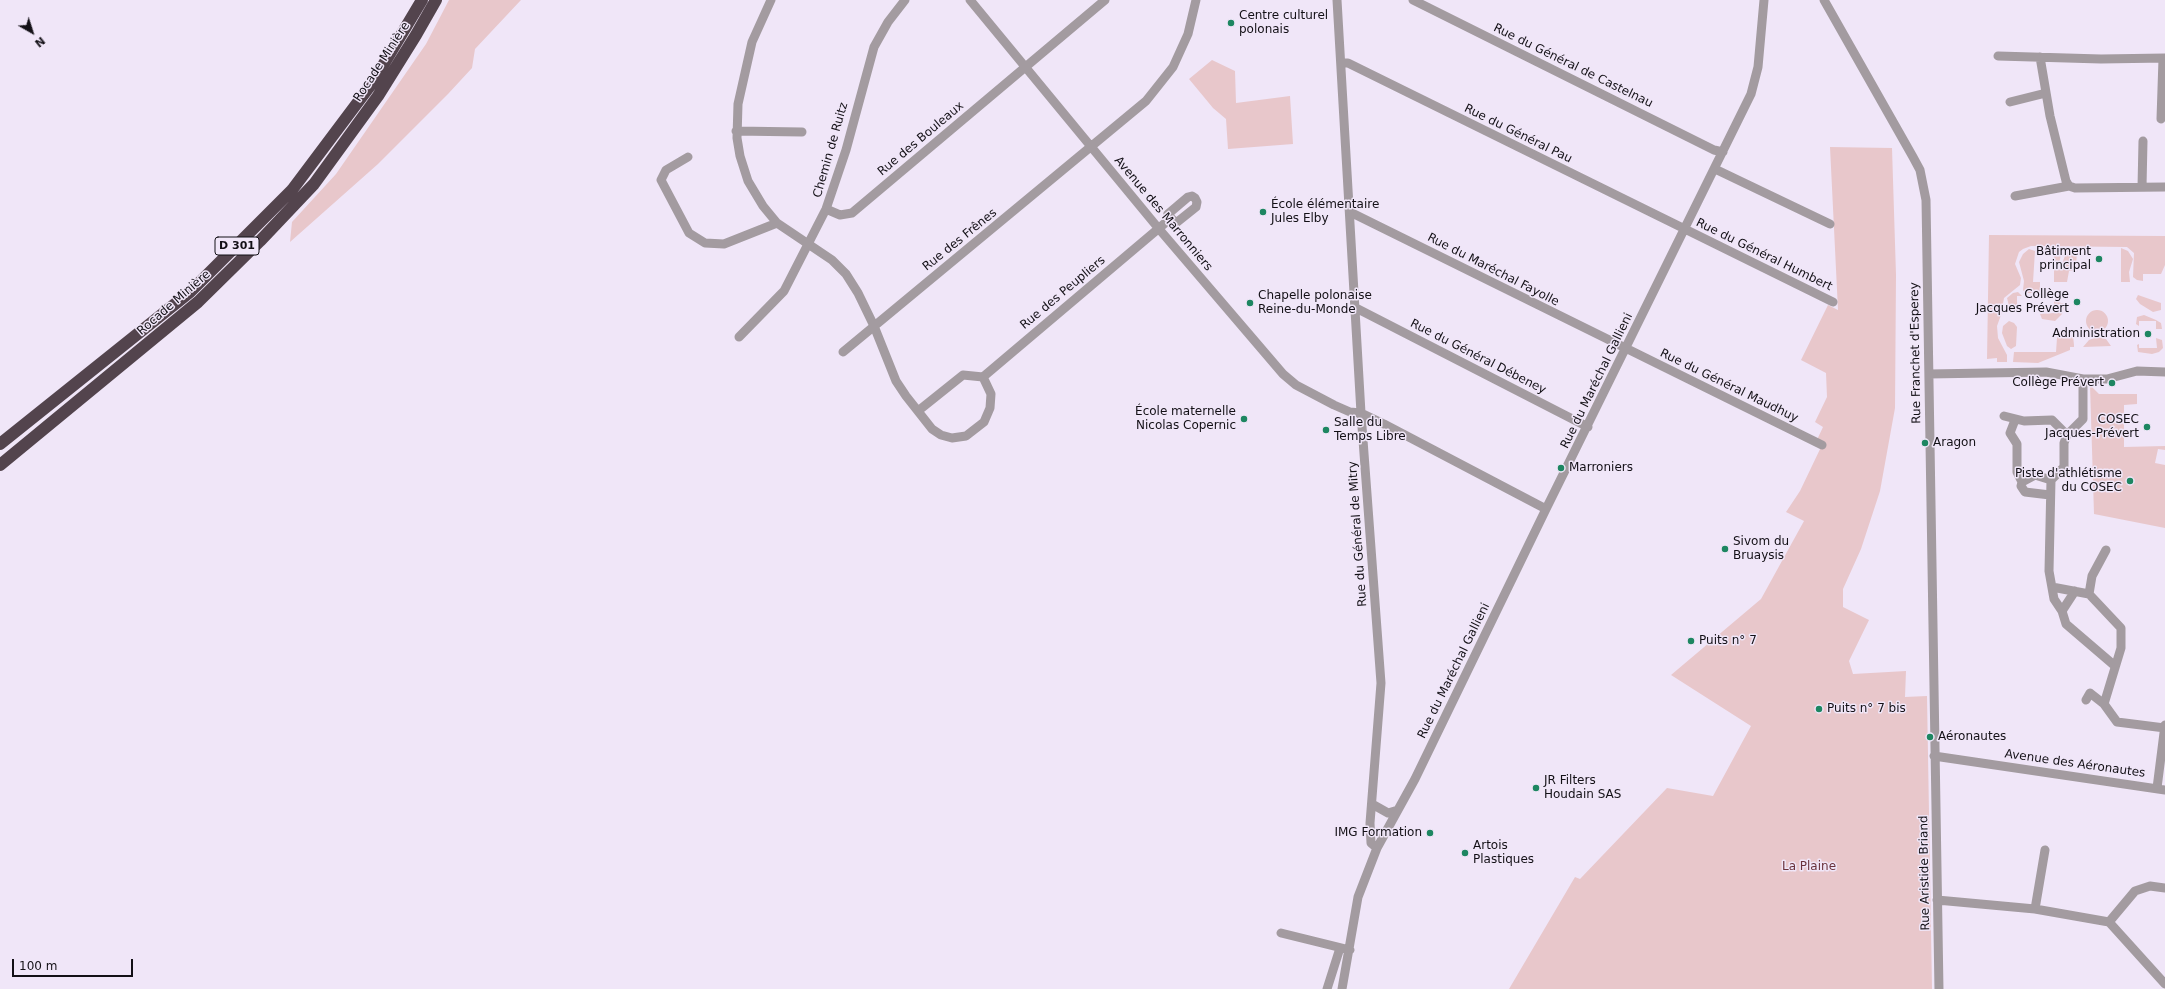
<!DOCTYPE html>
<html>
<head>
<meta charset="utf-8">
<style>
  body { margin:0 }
  #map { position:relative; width:2165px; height:989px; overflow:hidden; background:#f0e6f8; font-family:"DejaVu Sans",sans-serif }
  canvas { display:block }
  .north { position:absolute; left:12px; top:12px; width:40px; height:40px; -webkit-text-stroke:3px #f0e6f8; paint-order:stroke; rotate:141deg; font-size:11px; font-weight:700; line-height:16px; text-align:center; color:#131016 }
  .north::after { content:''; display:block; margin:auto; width:14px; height:18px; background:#131016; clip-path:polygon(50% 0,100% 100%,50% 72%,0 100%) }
  .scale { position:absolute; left:12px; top:959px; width:121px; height:18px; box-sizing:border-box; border:2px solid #131016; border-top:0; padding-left:5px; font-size:12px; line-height:14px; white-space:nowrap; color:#131016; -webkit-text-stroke:3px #f0e6f8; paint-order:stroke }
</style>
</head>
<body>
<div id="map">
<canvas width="2165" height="989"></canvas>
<div class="north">N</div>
<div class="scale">100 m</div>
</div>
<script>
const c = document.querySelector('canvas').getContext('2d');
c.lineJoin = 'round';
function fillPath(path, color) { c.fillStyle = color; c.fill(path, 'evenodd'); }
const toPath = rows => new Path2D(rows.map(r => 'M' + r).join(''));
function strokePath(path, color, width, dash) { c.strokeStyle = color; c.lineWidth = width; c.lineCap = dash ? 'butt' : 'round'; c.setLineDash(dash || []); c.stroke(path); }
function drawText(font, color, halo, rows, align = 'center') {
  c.font = font + ' "DejaVu Sans",sans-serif'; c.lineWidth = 3; c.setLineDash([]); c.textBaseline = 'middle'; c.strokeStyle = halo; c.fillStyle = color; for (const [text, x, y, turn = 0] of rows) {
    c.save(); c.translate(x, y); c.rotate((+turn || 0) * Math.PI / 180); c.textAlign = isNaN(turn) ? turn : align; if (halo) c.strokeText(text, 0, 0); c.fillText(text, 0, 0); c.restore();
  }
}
fillPath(toPath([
  [449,0,521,0,475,49,472,68,448,94,378,164,290,242,292,222,336,174,426,44],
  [1212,60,1235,71,1236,103,1290,96,1293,144,1228,149,1226,119,1213,108,1189,79],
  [1830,147,1892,148,1896,275,1895,408,1880,491,1861,549,1843,589,1843,607,1869,620,1849,661,1853,674,1906,671,1905,697,1927,696,1932,989,1509,989,1575,877,1580,879,1667,788,1713,796,1751,726,1671,675,1761,599,1804,521,1786,512,1800,491,1822,445,1816,442,1823,427,1815,422,1827,397,1826,373,1801,360,1828,305,1838,310],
  [1989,235,2165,236,2165,265,2161,274,2143,274,2143,281,2137,280,2133,277,2134,253,2127,247,2031,246,2023,249,2019,252,2015,264,2021,278,2020,285,2004,298,2001,315,1997,326,1998,338,2007,355,2007,362,1997,362,1997,358,1987,359],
  [2068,248,2077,248,2076,271,2069,271,2067,282,2054,282,2054,251,2046,251,2048,249,2062,249,2058,269,2060,269],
  [2121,248,2128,251,2133,259,2129,272,2130,282,2121,282],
  [2029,249,2035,251,2033,282,2040,282,2040,293,2025,293,2023,290,2024,281,2019,262,2023,254],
  [2018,292,2022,296,2017,296,2017,307,2009,306,2007,298,2013,293],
  [2138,295,2161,303,2161,310,2153,312,2140,304,2136,299],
  [2054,301,2065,304,2062,314,2055,321,2042,319,2040,314,2054,313],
  '2086 321a11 11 0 1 1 22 0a11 11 0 1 1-22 0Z',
  [2144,315,2156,320,2161,323,2162,329,2156,329,2156,321,2139,321,2139,326,2136,324,2137,317],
  [2009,321,2014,323,2017,327,2016,346,2011,349,2007,346,2002,333,2003,326],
  [2065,332,2073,336,2074,345,2074,347,2070,347,2070,350,2038,363,2013,362,2014,352,2056,352,2057,338,2060,333],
  [2097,337,2106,339,2111,346,2083,347,2089,340],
  [2156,338,2162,340,2163,348,2159,352,2152,354,2138,352,2137,345,2139,344,2139,348,2157,348],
  [2090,385,2099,394,2137,394,2137,404,2124,405,2124,447,2165,446,2165,450,2158,449,2155,463,2165,465,2165,528,2094,514]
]), '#e8c7cb');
strokePath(toPath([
  [771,0,752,42,738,104,737,138,740,156,748,181,763,206,777,223,832,260,846,274,858,293,874,326,896,381,906,396,932,429,941,435,952,438,966,436,984,422,990,408,991,394,983,377,963,375,918,411],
  [970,0,1159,229,1283,374,1296,385,1334,405,1350,412,1361,413,1384,424,1546,509],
  [1337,0,1361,413,1381,683,1370,823,1371,843,1377,848],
  [1413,0,1714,150,1723,152],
  [1824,0,1913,157,1920,170,1926,200,1939,989],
  [1998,56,2101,59,2165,58],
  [2040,57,2050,116,2066,181,2069,186,2075,188,2165,187],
  [1341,63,1348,63,1833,302],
  [2010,102,2046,93],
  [2161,119,2163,59],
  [736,131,802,132],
  [688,157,666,170,661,180,689,233,705,243,724,244,777,223],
  [1715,169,1830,224],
  [2142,187,2143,141],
  [2015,196,2069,186],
  [826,209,840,215,852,213,1105,0],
  [1350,212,1822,445],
  [1356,308,1588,427],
  [739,337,784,291,826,209,846,150,874,47,888,22,905,0],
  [843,352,1146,101,1173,67,1188,34,1196,0],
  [1929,374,2046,372,2083,379,2107,379,2137,371,2165,372],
  [983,377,1171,218,1176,223,1196,207,1197,202,1195,198,1192,196,1188,197,1168,214,1171,218],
  [2083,379,2083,419,2067,435,2064,443,2064,467,2051,480,2049,571,2054,599,2062,611,2066,624,2115,666],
  [2004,416,2024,421,2052,420,2067,435],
  [2015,420,2010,433,2017,444,2017,472,2022,482],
  [2050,495,2025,492,2021,486,2022,482,2035,475,2051,480],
  [2052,587,2089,594,2121,628,2121,648,2104,704,2117,722,2165,728],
  [2089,594,2092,576,2106,550],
  [2062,611,2075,591],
  [2086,700,2090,693,2104,704],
  [1934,756,2165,790],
  [2157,788,2165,725],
  [1372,804,1388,813,1398,810],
  [1937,900,2035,909,2109,922,2165,984],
  [2035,909,2045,850],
  [2109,922,2135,891,2150,886,2165,888],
  [1281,933,1350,950],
  [1327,989,1340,948],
  [1342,989,1358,897,1377,848,1415,779,1546,509,1751,94,1758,67,1764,0]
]), '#a39ba0', 9);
strokePath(toPath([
  [0,444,190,292,292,190,373,82,422,0],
  [0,465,198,302,260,241,314,184,378,96,416,35,436,0]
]), '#53444d', 12);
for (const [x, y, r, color] of [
  [1231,23,4,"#1d8661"],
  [1263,212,4,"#1d8661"],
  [2099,259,4,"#1d8661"],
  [2077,302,4,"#1d8661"],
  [1250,303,4,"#1d8661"],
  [2148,334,4,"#1d8661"],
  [2112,383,4,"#1d8661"],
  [1244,419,4,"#1d8661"],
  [2147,427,4,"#1d8661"],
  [1326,430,4,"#1d8661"],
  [1925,443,4,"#1d8661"],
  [1561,468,4,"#1d8661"],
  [2130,481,4,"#1d8661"],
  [1725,549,4,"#1d8661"],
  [1691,641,4,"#1d8661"],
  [1819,709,4,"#1d8661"],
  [1930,737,4,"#1d8661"],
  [1536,788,4,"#1d8661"],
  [1430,833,4,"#1d8661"],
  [1465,853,4,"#1d8661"]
]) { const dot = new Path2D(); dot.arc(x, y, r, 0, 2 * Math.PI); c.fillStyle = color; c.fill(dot); strokePath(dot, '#f0e6f8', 1.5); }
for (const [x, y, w] of [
  [237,246,44]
]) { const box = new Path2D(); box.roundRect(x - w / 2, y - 9, w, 18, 3); c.fillStyle = '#f0e6f8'; c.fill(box); strokePath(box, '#131016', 1); }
drawText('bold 11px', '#131016', null, [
  ["D 301",237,246]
]);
drawText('12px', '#131016', '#f0e6f8', [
  ["Centre culturel",1239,16],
  ["polonais",1239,30],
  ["École élémentaire",1271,205],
  ["Jules Elby",1271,219],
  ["Bâtiment",2091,252,"right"],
  ["principal",2091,266,"right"],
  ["Collège",2069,295,"right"],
  ["Jacques Prévert",2069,309,"right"],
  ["Chapelle polonaise",1258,296],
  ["Reine-du-Monde",1258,310],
  ["Administration",2140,334,"right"],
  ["Collège Prévert",2104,383,"right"],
  ["École maternelle",1236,412,"right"],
  ["Nicolas Copernic",1236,426,"right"],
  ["COSEC",2139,420,"right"],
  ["Jacques-Prévert",2139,434,"right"],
  ["Salle du",1334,423],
  ["Temps Libre",1334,437],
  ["Aragon",1933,443],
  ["Marroniers",1569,468],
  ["Piste d'athlétisme",2122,474,"right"],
  ["du COSEC",2122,488,"right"],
  ["Sivom du",1733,542],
  ["Bruaysis",1733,556],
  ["Puits n° 7",1699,641],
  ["Puits n° 7 bis",1827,709],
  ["Aéronautes",1938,737],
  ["JR Filters",1544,781],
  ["Houdain SAS",1544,795],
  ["IMG Formation",1422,833,"right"],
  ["Artois",1473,846],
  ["Plastiques",1473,860]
], 'left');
drawText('12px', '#131016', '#f0e6f8', [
  ["Rocade Minière",382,62,-57],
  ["Rue du Général de Castelnau",1573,66,26],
  ["Rue du Général Pau",1518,134,26],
  ["Rue des Bouleaux",921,139,-40],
  ["Chemin de Ruitz",831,150,-74],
  ["Avenue des Marronniers",1163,214,50],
  ["Rue des Frênes",960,240,-39],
  ["Rue du Général Humbert",1764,255,26],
  ["Rue du Maréchal Fayolle",1493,270,27],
  ["Rue des Peupliers",1063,293,-40],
  ["Rocade Minière",174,303,-41],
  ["Rue Franchet d'Esperey",1916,353,-91],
  ["Rue du Général Débeney",1478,357,27],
  ["Rue du Maréchal Gallieni",1597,381,-64],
  ["Rue du Général Maudhuy",1729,386,26],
  ["Rue du Général de Mitry",1358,534,-94],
  ["Rue du Maréchal Gallieni",1454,671,-64],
  ["Avenue des Aéronautes",2075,764,8],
  ["Rue Aristide Briand",1925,873,-91]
]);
drawText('12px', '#69323c', '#f0e6f8', [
  ["La Plaine",1809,867]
]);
</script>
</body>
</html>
